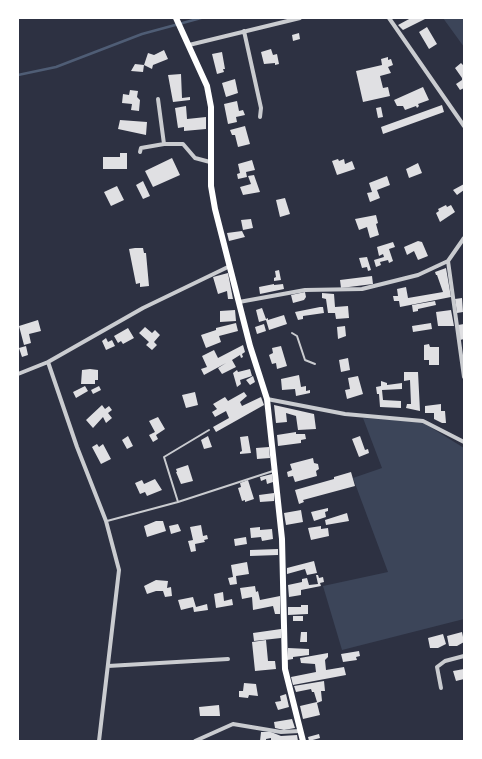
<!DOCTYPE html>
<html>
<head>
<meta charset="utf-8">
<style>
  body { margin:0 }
  #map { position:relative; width:482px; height:759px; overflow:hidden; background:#2d3142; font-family:Jost,sans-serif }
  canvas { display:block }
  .frame { position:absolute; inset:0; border:19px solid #fff; pointer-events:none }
</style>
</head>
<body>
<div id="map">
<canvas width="482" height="759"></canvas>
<div class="frame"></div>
</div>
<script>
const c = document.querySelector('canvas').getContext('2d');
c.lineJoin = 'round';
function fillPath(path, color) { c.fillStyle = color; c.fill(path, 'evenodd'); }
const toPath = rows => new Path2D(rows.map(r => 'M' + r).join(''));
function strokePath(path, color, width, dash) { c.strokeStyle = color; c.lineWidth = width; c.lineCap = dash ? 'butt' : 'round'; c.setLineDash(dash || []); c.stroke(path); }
fillPath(toPath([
  [443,18,464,18,464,47],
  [363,418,422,422,464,448,464,619,342,650,323,586,388,572,353,478,382,468]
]), '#3c4559');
strokePath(toPath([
  [18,75,56,67,142,34,201,18]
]), '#4f5d75', 2.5);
fillPath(toPath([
  [411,18,427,18,403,30,398,25],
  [427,27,437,44,429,49,419,32],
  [299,33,300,39,293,41,292,35],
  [271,49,273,55,277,54,279,64,275,65,275,63,264,64,261,52],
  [164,50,168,59,153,65,152,69,144,65,148,53,154,55],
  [222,52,225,69,223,69,224,72,217,74,212,54],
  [388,57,388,60,391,59,393,65,388,67,391,73,380,76,383,88,388,87,390,96,363,102,356,71,382,65,381,59],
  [461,63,464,66,464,88,460,90,456,84,462,80,462,78,455,68],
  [135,64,144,65,143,72,131,71],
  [181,74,182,98,190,97,190,100,173,102,168,75],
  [235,79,238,93,226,97,222,83],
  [423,87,429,100,418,104,419,106,417,108,416,106,405,110,403,106,397,106,394,100],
  [130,90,138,91,137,97,140,100,139,111,131,110,132,104,122,103,123,94,129,95],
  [237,101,239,111,243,110,245,115,236,117,237,122,228,124,224,104],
  [442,105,444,112,383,134,381,127],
  [186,106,187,119,206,117,206,129,184,131,184,127,178,128,175,108],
  [381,107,383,117,378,118,376,108],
  [120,120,147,122,146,135,118,129],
  [245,126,250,144,238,147,235,135,232,135,230,130],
  [120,153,127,153,127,169,103,169,103,157,120,157],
  [172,158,180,175,153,187,145,171],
  [338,159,339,161,344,159,345,164,352,161,355,169,337,175,332,161],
  [252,160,255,170,246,172,247,177,238,179,237,174,240,173,238,164],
  [418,163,422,173,409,178,406,169],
  [254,175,260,192,243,195,240,187,251,184,248,176],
  [387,176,390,185,377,190,380,198,370,202,367,193,372,192,369,183],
  [143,181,150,196,143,199,136,185],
  [464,184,464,190,457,195,453,190],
  [117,186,124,200,111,206,104,192],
  [285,198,290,214,280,217,276,200],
  [446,205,447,207,451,205,455,212,440,222,436,213,439,211,438,209],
  [376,215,378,223,376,224,379,235,370,238,367,227,359,230,355,219],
  [251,219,253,228,243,230,241,220],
  [242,231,245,237,229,241,227,233],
  [418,241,422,242,428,256,418,260,414,251,407,255,404,247],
  [393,242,395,247,389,249,393,261,389,263,388,260,380,262,381,265,376,267,374,260,384,257,383,254,379,256,377,247],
  [135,248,143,248,144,253,146,253,149,286,140,287,140,283,136,284,129,249],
  [367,257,371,270,368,271,367,267,362,268,359,258],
  [446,268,451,297,400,307,399,301,394,301,393,296,398,296,397,289,406,287,408,298,443,292,437,275,436,275,435,272],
  [279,270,281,280,274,281,274,278,276,277,275,271],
  [228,273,233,299,228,299,227,291,218,294,213,277],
  [372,276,373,284,341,288,340,280],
  [274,284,274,285,283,284,284,289,260,294,259,287],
  [305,292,306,297,304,300,293,303,291,295],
  [322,293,334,294,335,307,348,306,349,318,336,319,335,313,328,313,326,299,322,298],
  [462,298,463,312,457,313,455,299],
  [435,301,436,305,418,309,418,311,413,312,412,305],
  [320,307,323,307,324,313,303,316,303,319,298,320,295,312],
  [262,308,266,319,268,318,268,320,284,315,287,324,269,330,266,320,259,322,256,310],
  [235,310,236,321,220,322,220,311],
  [451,310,454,326,438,326,436,312],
  [38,320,41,331,29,334,31,343,24,345,19,326],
  [236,323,238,331,219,336,221,342,206,348,201,335,216,330,216,328],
  [431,323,432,329,413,332,412,326],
  [264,324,266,331,257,334,255,327],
  [464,324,464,339,460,340,458,325],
  [345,326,346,336,338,339,337,327],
  [145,327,152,333,155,330,160,335,154,342,157,345,152,350,146,345,149,342,139,333],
  [128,328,134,338,123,344,121,341,118,343,114,336],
  [106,338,108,342,112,340,115,346,106,350,102,341],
  [429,344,430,347,439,347,439,365,429,365,429,360,424,360,424,345],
  [243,345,245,352,242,354,243,357,241,358,240,355,232,360,236,367,222,374,218,368,226,363,204,375,201,369,207,367,202,356,214,350,218,358],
  [26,346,28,355,22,357,19,348],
  [281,346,287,366,277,369,276,363,272,364,269,355,273,353,272,348],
  [348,358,350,370,341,372,339,360],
  [90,369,98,370,98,380,95,380,95,384,81,384,82,370],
  [250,369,252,376,240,380,241,384,237,387,233,373,237,370,238,372],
  [404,372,418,372,420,411,406,408,407,404,411,404,410,380,404,381],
  [299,375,301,387,306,386,306,391,310,390,310,393,296,396,295,389,282,390,281,379],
  [253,376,255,382,250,385,246,380],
  [358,376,363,394,347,399,345,390,350,389,348,378],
  [381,381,387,383,387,385,402,383,402,389,382,390,383,400,401,401,401,408,380,407,379,394,377,394,376,387,381,386],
  [85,386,88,391,76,398,73,392],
  [99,386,101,390,93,394,91,390],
  [195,392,198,405,186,408,182,395],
  [244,392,247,396,240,402,242,406,261,397,264,405,216,432,213,427,229,418,226,411,215,417,212,412,217,409,213,404,225,397,228,401],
  [441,404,441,411,445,411,446,423,442,423,434,419,434,413,425,413,425,406],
  [102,405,105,409,109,406,112,410,108,413,112,418,106,423,103,417,93,428,86,420],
  [274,405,314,414,316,429,298,430,296,416,286,413,287,422,276,423],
  [158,417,165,429,156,435,158,439,153,442,149,435,155,432,149,421],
  [296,432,296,434,305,434,306,439,301,440,301,443,278,446,277,435],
  [128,436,133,446,127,449,122,440],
  [208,436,212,447,204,449,201,440],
  [248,436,251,453,240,454,240,452,242,451,240,437],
  [360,436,365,450,368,449,369,453,359,457,352,439],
  [97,444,99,447,103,444,111,459,101,464,92,447],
  [269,447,270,458,257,459,256,448],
  [313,458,314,463,318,464,319,469,316,471,317,476,295,482,293,476,288,477,287,472,292,470,290,464],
  [188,465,193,481,181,484,176,472,177,472,176,469],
  [351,472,355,486,303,500,304,502,299,504,295,490,334,479,334,477],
  [272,474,273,482,267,484,266,479,261,481,260,477],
  [155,479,162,490,147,496,145,492,140,494,135,483,142,480,144,484],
  [248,480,254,499,245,502,245,500,242,501,238,488,241,487,240,483],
  [274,493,274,501,260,502,259,495],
  [328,508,328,511,325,512,326,517,314,521,311,512],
  [301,510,303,522,286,525,284,513],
  [347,513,349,521,326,525,325,520],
  [156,521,163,521,166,531,147,537,144,526],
  [178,524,181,531,171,534,169,526],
  [201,525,203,536,207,535,208,539,204,540,205,542,195,544,196,551,191,552,188,541,193,540,190,527],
  [321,526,321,529,328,528,329,536,311,540,308,528],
  [260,527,260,530,272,529,273,539,262,541,261,537,251,538,250,528],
  [246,537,247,544,235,546,234,539],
  [278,549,278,555,250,556,250,550],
  [314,561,317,573,307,575,305,569,287,574,287,568],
  [247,562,249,574,236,576,237,584,230,585,228,578,233,577,231,565],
  [316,575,318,575,319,578,323,577,324,582,320,583,321,586,301,590,301,595,289,597,288,585,302,582,302,579,307,578,309,585,318,584],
  [156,580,168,581,167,588,171,587,172,596,165,597,163,591,156,591,147,594,144,586],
  [255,586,256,592,258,591,260,600,280,596,280,614,275,614,273,606,253,610,252,597,242,599,240,588],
  [223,592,224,601,232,599,233,605,216,608,214,594],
  [193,597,196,607,207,604,208,610,194,612,193,607,181,610,178,600],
  [301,605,308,605,308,614,288,615,288,607,301,607],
  [293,616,303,616,303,621,293,621],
  [281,629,281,638,254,641,253,633],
  [301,632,307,632,307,642,300,642],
  [462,632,464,642,457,646,449,646,447,636],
  [443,634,446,644,438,648,430,648,428,638],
  [266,640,268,661,275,661,276,669,255,671,252,642],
  [288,648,309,649,309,655,293,657,293,659,287,660],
  [359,651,360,656,356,657,357,660,343,662,341,654],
  [328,653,328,657,325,660,326,670,344,667,346,675,293,685,291,677,316,672,315,664,301,663,300,658],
  [464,669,464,679,456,681,453,671],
  [324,681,325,691,321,691,322,701,317,703,320,715,303,719,300,706,317,702,314,692,312,692,311,689,296,692,294,686],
  [244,683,256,684,258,696,249,695,248,698,239,697,239,691,243,691],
  [286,694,289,707,278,710,275,702,281,701,280,696],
  [219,705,220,716,200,716,199,707],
  [292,719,295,728,284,730,275,728,274,722],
  [261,732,271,732,281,736,297,735,298,741,271,741,271,738,266,739,266,741,260,741],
  [319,734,320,738,309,741,308,737]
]), '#e0e0e3');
strokePath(toPath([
  [292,333,297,336,305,360,315,364],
  [178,502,164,457,209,430],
  [107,521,178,502,273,471]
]), '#caccd0', 2);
strokePath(toPath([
  [389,18,464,126],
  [244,31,261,108,260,117],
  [189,45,300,18],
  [158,99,164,144],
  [140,152,141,148,164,144,183,144,195,158,210,162],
  [464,238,448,261,464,377],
  [239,302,305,290,362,289,418,275,448,261],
  [48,362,77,447,106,521,119,570,99,741],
  [18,374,48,362,143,308,230,266],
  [267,399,345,414,423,421,464,442],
  [108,666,228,659],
  [441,688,437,667,445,661,464,656],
  [195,741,233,724,281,732,300,731]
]), '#caccd0', 4);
strokePath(toPath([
  [176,18,207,86,211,107,211,186,215,209,250,346,267,399,282,539,285,669,303,741]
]), '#fff', 6);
</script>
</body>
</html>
